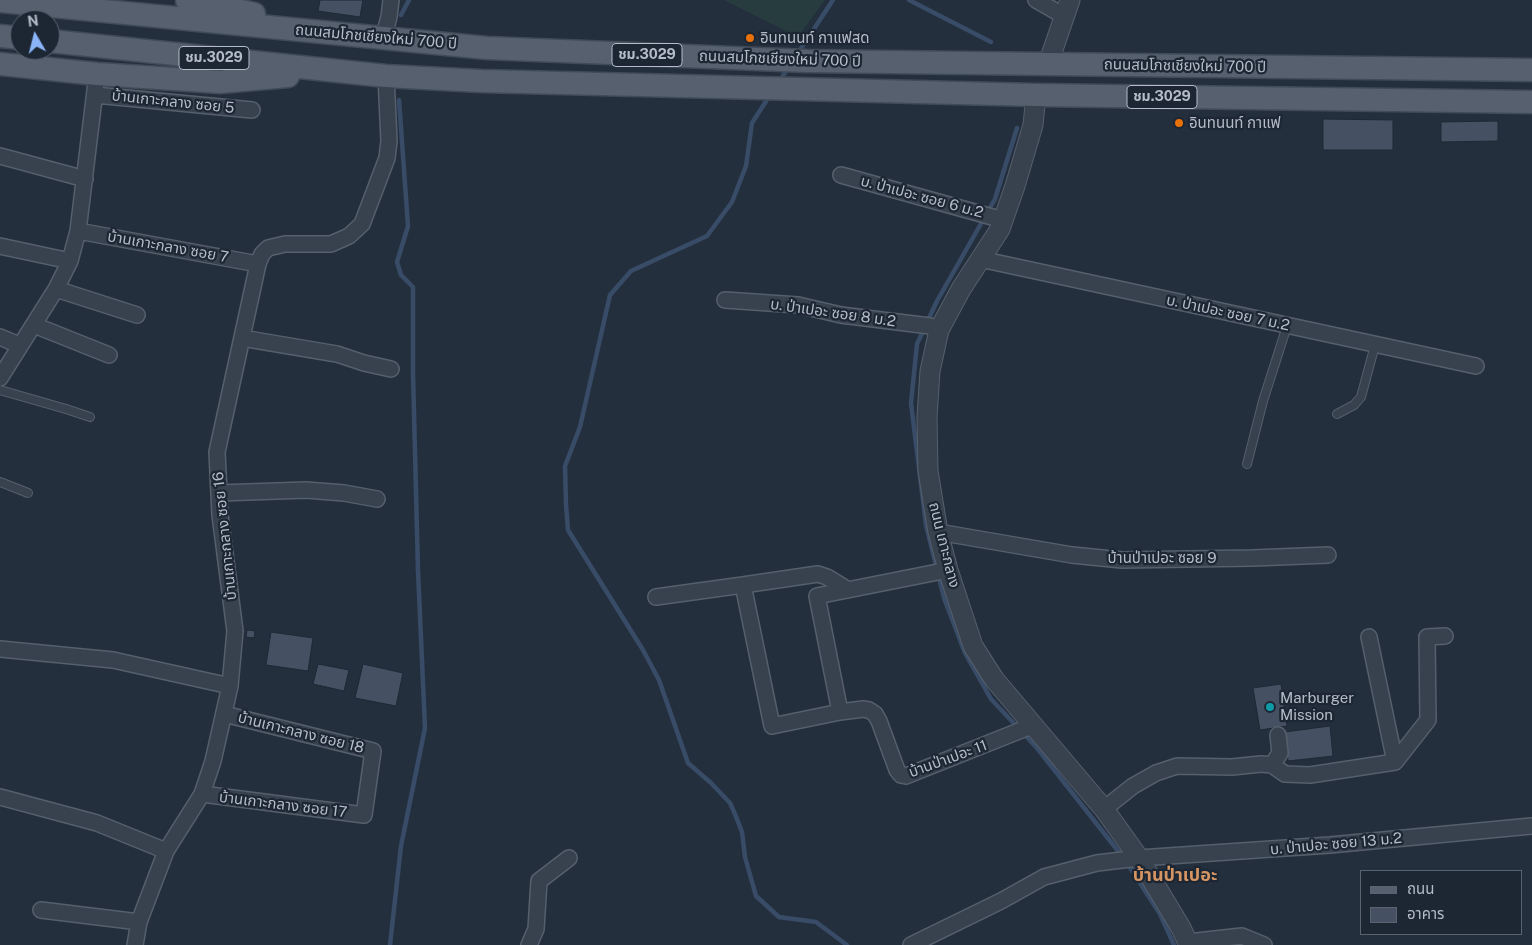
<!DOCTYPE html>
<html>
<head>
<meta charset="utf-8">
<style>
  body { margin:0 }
  #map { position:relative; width:1532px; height:945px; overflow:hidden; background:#242f3e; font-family:"Public Sans","Noto Sans Thai",sans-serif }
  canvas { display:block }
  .legend { position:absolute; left:1360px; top:870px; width:162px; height:65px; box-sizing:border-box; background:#1d2633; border:1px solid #59626f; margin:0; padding:6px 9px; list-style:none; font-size:15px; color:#b4bcc9 }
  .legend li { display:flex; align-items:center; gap:10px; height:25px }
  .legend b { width:25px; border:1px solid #59626f }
  .north { position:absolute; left:10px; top:10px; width:50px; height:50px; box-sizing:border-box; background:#1d2633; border:1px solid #59626f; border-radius:50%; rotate:352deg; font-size:14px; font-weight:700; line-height:20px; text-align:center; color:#b4bcc9 }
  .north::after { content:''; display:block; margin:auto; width:18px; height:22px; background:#8ab4f8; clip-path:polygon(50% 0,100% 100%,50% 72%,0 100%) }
</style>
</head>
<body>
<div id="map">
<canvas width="1532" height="945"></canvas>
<ul class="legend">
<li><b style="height:6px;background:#56606e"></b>ถนน</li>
<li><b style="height:14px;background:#455162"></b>อาคาร</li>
</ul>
<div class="north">N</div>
</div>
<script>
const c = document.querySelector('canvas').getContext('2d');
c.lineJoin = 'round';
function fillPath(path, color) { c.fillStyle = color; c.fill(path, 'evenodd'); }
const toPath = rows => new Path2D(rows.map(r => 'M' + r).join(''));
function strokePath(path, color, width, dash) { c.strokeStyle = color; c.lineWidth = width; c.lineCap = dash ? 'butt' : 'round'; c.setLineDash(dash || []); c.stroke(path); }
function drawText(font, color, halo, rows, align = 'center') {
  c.font = font + ' "Public Sans","Noto Sans Thai",sans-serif'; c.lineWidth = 4.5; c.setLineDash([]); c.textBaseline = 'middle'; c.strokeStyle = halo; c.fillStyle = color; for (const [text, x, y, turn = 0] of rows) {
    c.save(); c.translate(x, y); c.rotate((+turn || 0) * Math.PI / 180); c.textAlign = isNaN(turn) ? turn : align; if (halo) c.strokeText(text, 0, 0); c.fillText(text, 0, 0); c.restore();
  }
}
fillPath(toPath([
  [724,0,825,0,798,37]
]), '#263c3f');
strokePath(toPath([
  [909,0,991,42],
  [401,15,409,0],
  [798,53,833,0],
  [779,82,788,68],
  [770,95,752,123,746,166,732,202,707,236,631,271,610,295,580,427,565,466,566,505,568,530,643,650,659,680,688,763,711,783,730,803,735,814,742,832,745,857,756,896,779,917,816,922,847,945],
  [1017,128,995,199,937,301,917,344,911,403,926,525,944,598,965,653,991,699,1037,748,1122,856],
  [1127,863,1160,914,1174,945],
  [390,945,401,846,425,728,418,571,413,373,413,287,401,275,397,262,408,226,399,100]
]), '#394c67', 4.5);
const building = toPath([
  [320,0,363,0,360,17,318,11,320,0],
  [1323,119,1393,120,1393,150,1323,150,1323,119],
  [1498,121,1498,141,1441,142,1441,122,1498,121],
  [247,630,255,631,254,638,246,637,247,630],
  [271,632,313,638,308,671,266,665,271,632],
  [318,664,349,670,344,691,313,684,318,664],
  [363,664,403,673,396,706,355,698,363,664],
  [1281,684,1287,726,1260,730,1253,688,1281,684],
  [1330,726,1333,756,1288,761,1285,732,1330,726]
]);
fillPath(building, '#455162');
strokePath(building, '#1f2835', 1);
const service = toPath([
  [0,390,66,409,90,417],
  [1337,414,1354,405,1361,397,1375,345],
  [1247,464,1263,401,1287,326],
  [0,482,28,493]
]);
const minor = toPath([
  [1036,0,1064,16],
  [378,38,386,28,389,17,391,0],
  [95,95,252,110],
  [0,156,85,179],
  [841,175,1003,220],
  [78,231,258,264],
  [0,246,70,261],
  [980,259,1476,366],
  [56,289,137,315],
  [725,300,798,305,841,315,930,326,939,330],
  [34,325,109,355],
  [0,337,19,345],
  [242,338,337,354,364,363,391,369],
  [0,378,56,289,70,261,78,231,97,74],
  [219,493,306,490,344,493,377,499],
  [938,532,1072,555,1122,560,1253,558,1328,555],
  [743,585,818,574,827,577,848,590],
  [656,597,743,585,772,726,840,712,817,596,948,570],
  [1369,637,1395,762],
  [0,649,113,660,230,686],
  [840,712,863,709,869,710,875,714,879,721,897,770,901,775,906,776,1034,725],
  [1272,765,1280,753,1278,735],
  [202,794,364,815,373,751,224,714],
  [0,797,97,823,166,851],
  [1104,809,1133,786,1156,773,1177,766,1232,767,1261,764,1272,765,1285,774,1310,775,1395,762,1428,720,1427,637,1445,636],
  [41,910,139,922],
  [1188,942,1242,936,1264,945],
  [135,945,139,922,166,851,202,794,213,761,230,686,235,631,220,515,217,452,258,264,262,254,268,248,285,244,331,244,349,236,362,224,387,158,389,141,386,76],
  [529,945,536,929,539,881,569,858],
  [911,945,1001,901,1044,877,1097,863,1139,858,1330,845,1532,826]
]);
const tertiary = toPath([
  [1048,64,1070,0],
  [1036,95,1033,125,1015,186,1000,229,961,289,939,330,930,371,927,417,928,471,938,532,948,570,973,646,994,679,1104,809,1139,858,1181,928,1189,945]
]);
const primary = toPath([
  [187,0,212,4,254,14],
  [0,1,487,48,807,61,1532,70],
  [0,36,20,38],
  [50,41,386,76,481,81,1036,95,1532,102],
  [0,64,97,74,220,82,288,76]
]);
strokePath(service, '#565f6c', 10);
strokePath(minor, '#565f6c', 18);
strokePath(tertiary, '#565f6c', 21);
strokePath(primary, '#414a57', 25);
strokePath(service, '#38414e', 8);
strokePath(minor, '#38414e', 15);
strokePath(tertiary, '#38414e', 19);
strokePath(primary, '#56606e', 22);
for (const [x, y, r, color] of [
  [750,38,5,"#e8710a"],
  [1179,123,5,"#e8710a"],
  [1270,707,5,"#0f9aa8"]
]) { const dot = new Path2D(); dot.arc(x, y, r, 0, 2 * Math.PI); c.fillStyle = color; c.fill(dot); strokePath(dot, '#1d2633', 2); }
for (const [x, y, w] of [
  [647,55,70],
  [214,58,70],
  [1162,97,70]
]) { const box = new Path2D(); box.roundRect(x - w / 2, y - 11.5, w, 23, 4); c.fillStyle = '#1d2633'; c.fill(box); strokePath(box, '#b4bcc9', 1); }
drawText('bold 14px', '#b4bcc9', null, [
  ["ชม.3029",647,55],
  ["ชม.3029",214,58],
  ["ชม.3029",1162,97]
]);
drawText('15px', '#b4bcc9', '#1d2633', [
  ["ถนนสมโภชเชียงใหม่ 700 ปี",376,37,5],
  ["ถนนสมโภชเชียงใหม่ 700 ปี",780,59,2],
  ["ถนนสมโภชเชียงใหม่ 700 ปี",1185,66,1],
  ["บ้านเกาะกลาง ซอย 5",173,102,6],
  ["บ. ป่าเปอะ ซอย 6 ม.2",922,197,15],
  ["บ้านเกาะกลาง ซอย 7",168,247,10],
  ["บ. ป่าเปอะ ซอย 8 ม.2",833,313,8],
  ["บ. ป่าเปอะ ซอย 7 ม.2",1228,313,12],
  ["บ้านเกาะกลาง ซอย 16",225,536,-96],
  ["ถนน เกาะกลาง",944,545,76],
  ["บ้านป่าเปอะ ซอย 9",1162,558],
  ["บ้านเกาะกลาง ซอย 18",301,733,14],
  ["บ้านป่าเปอะ 11",948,759,-20],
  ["บ้านเกาะกลาง ซอย 17",283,805,7],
  ["บ. ป่าเปอะ ซอย 13 ม.2",1336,844,-5]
]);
drawText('15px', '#b4bcc9', '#1d2633', [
  ["อินทนนท์ กาแฟสด",760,38],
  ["อินทนนท์ กาแฟ",1189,123],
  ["Marburger",1280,698],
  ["Mission",1280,715]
], 'left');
drawText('bold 18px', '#d59563', '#1d2633', [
  ["บ้านป่าเปอะ",1175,875]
]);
</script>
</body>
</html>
